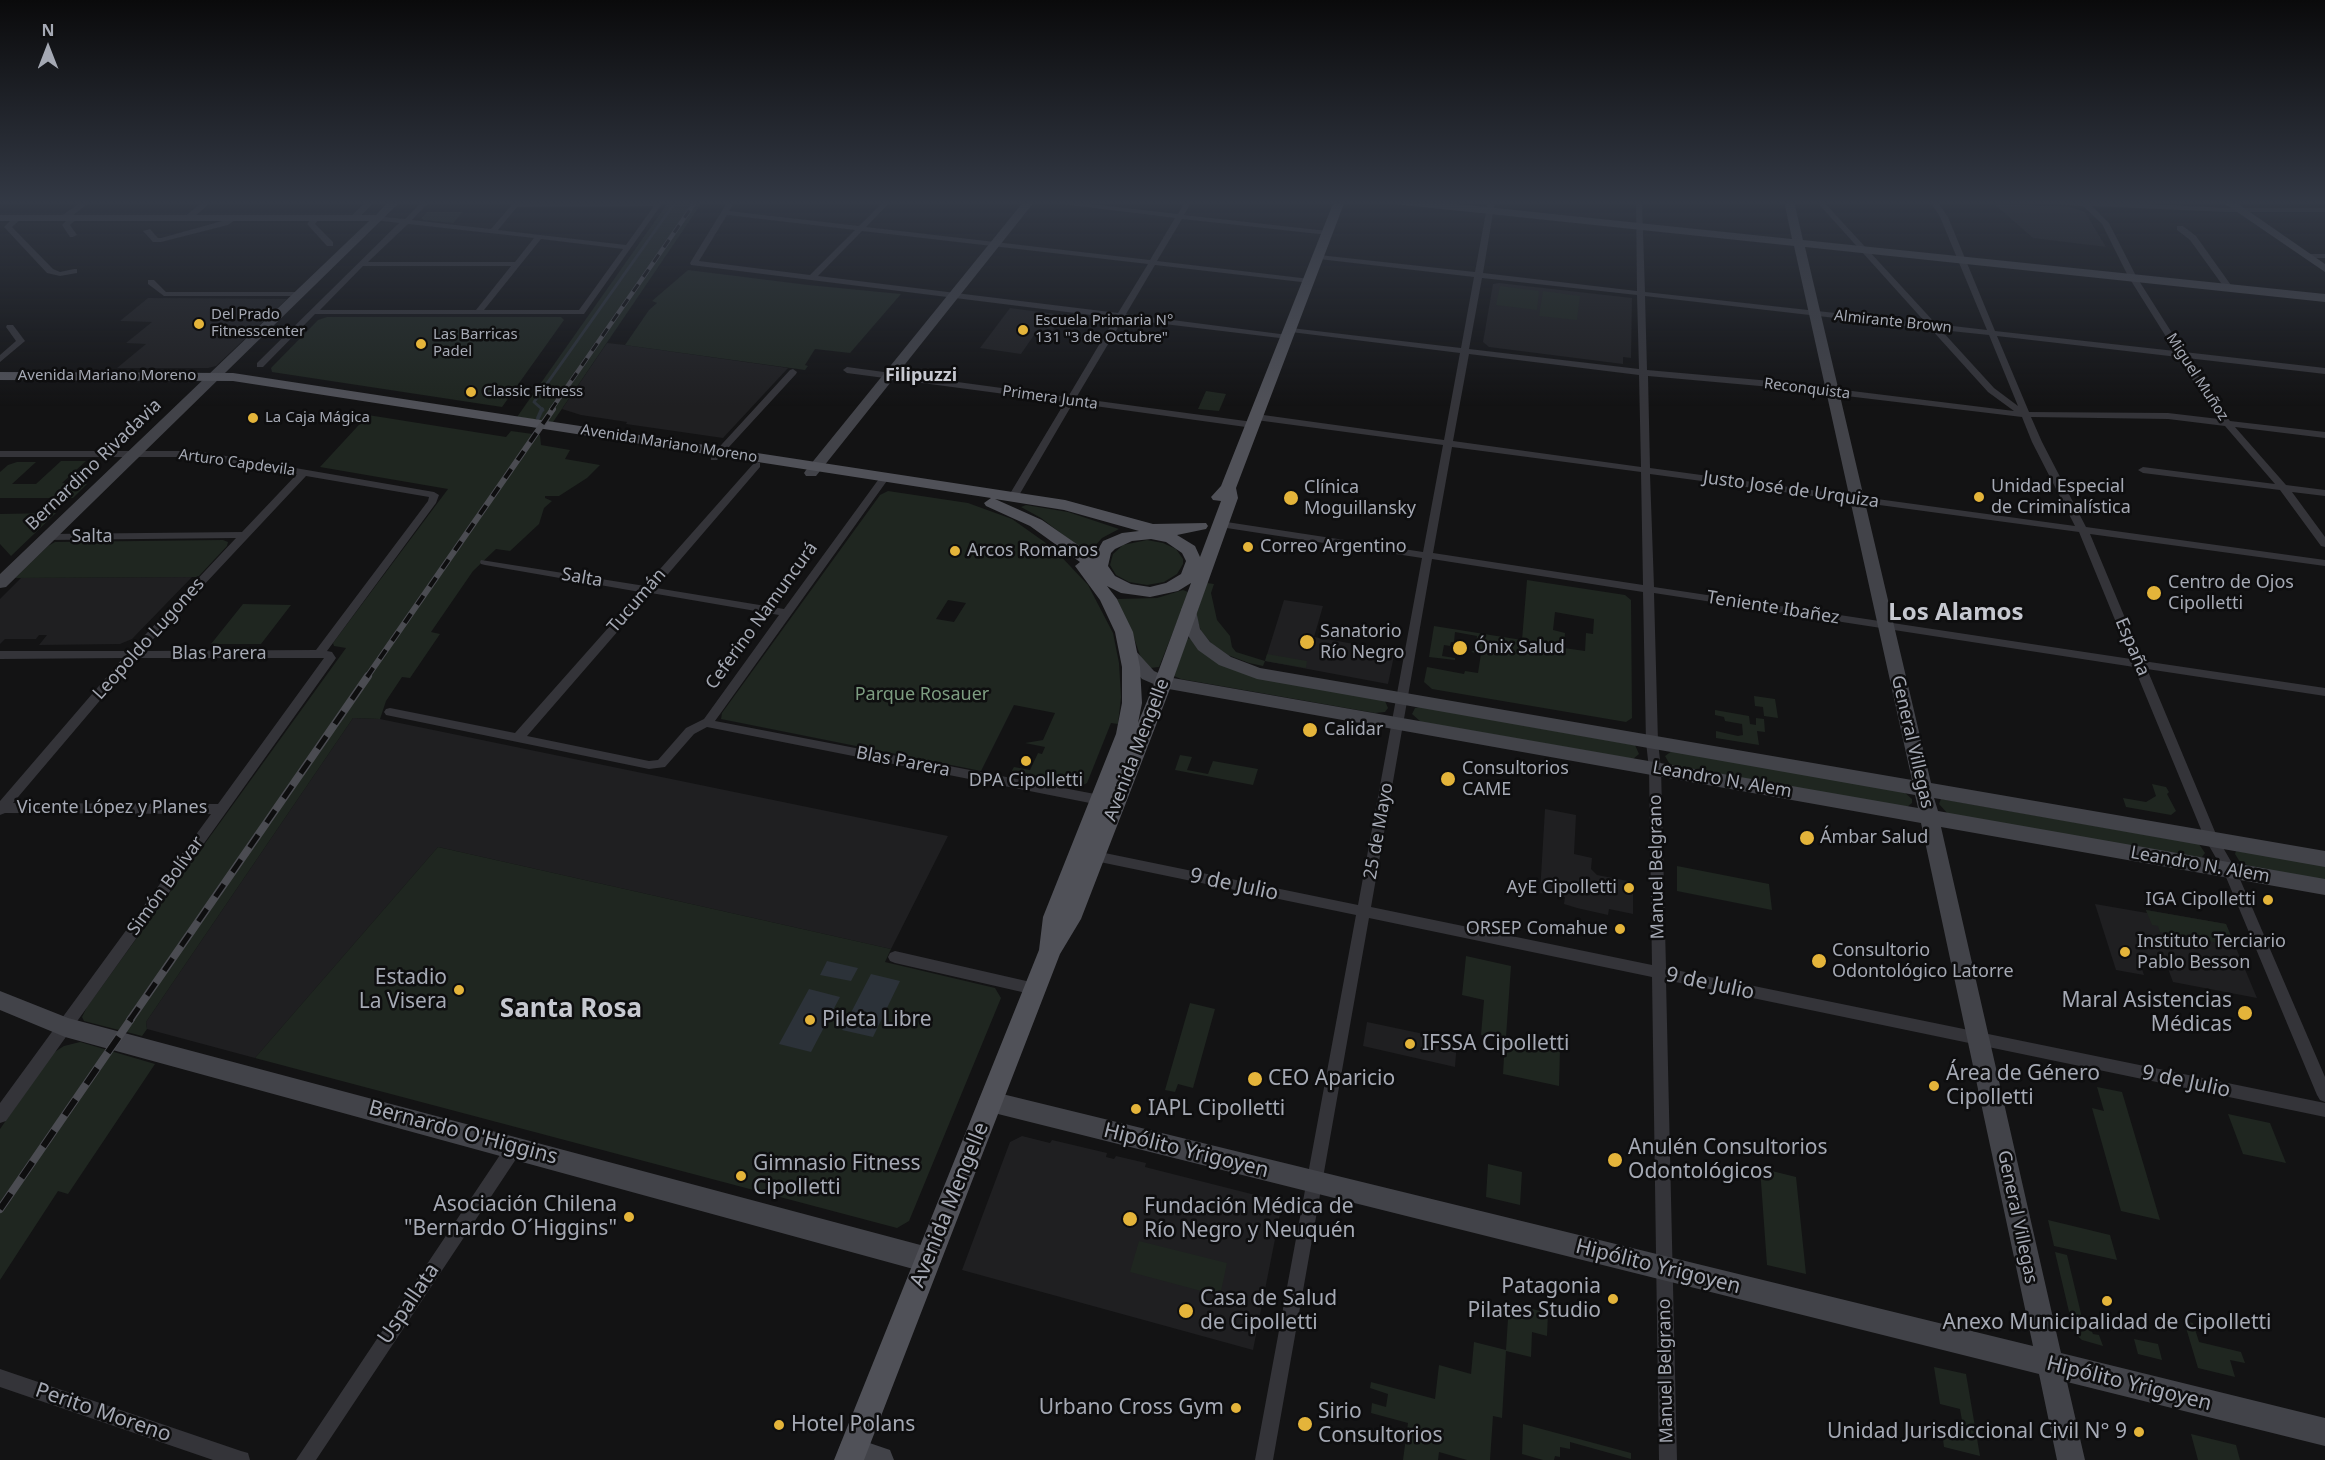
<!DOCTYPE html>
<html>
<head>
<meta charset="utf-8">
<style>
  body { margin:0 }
  #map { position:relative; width:2325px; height:1460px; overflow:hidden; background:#131314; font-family:"Noto Sans",sans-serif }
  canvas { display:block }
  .north { position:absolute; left:18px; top:18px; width:60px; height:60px; -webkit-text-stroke:4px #0e0e0f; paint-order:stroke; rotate:0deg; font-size:16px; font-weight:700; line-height:24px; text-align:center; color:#a5a9b4 }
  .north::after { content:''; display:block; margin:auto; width:21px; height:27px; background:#a5a9b4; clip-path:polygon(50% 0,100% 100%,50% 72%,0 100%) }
</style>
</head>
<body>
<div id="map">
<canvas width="2325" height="1460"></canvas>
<div class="north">N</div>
</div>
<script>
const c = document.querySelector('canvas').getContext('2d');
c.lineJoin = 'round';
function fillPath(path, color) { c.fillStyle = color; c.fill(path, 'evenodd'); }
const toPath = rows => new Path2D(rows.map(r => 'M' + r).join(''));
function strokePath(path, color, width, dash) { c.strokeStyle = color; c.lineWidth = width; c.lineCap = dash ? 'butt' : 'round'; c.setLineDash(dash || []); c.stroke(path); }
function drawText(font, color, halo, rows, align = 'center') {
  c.font = font + ' "Noto Sans",sans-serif'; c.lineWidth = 5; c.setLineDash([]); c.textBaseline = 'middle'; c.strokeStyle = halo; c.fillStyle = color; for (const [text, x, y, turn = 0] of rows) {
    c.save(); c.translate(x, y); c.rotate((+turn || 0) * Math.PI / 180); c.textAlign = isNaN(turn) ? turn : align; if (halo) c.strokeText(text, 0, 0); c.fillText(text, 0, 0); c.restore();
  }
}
fillPath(toPath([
  [1994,204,2070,207,2085,212,2106,247,2033,238],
  [1499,283,1632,298,1631,358,1623,357,1623,364,1489,347,1483,342,1493,284],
  [148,298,287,299,216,366,208,368,117,368,146,344,126,343,152,322,120,321],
  [1010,308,1063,315,1048,337,1034,335,1021,354,980,348],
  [607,343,625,345,788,368,723,438,626,424,627,422,581,415,562,409],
  [192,577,132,639,120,644,39,645,47,635,39,635,36,639,5,639,0,644,0,599,21,578],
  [1284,600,1323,606,1314,637,1395,651,1388,684,1265,661],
  [353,718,380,719,948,836,891,949,438,847,255,1058,147,1029,146,1022],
  [1545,809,1576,815,1574,854,1592,858,1591,869,1597,875,1633,882,1633,914,1609,909,1608,915,1577,908,1564,904,1565,897,1540,893],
  [2095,904,2147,913,2146,910,2226,924,2257,998,2173,982,2164,958,2137,954,2144,975,2116,970],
  [1367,1022,1457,1041,1455,1067,1363,1046],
  [1022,1136,1050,1143,1052,1140,1107,1153,1106,1157,1114,1159,1116,1156,1146,1163,1145,1167,1275,1200,1273,1207,1281,1209,1253,1350,962,1270,1010,1142]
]), '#1f1f21');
fillPath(toPath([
  [669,201,703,201,553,422,517,417],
  [427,212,463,212,453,223,423,220,421,218],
  [688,270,808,285,901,294,850,353,815,349,805,365,808,366,805,370,625,345,649,310,657,303,652,301],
  [1500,286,1539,291,1537,310,1496,305],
  [1543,291,1580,296,1577,320,1539,316],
  [327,317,561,317,564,320,502,407,272,372,271,368,318,320],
  [1206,391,1226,394,1219,411,1198,409],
  [368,415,506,437,511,431,540,435,541,445,570,450,565,459,600,465,587,478,559,496,545,496,545,498,552,501,544,508,539,524,510,551,496,549,473,571,431,632,440,634,410,678,402,677,386,701,380,719,353,718,146,1022,147,1029,142,1036,84,1021,82,1017,87,1007,346,648,334,646,333,643,448,489,320,467],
  [61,461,86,461,62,483,87,484,73,498,0,498,0,472,8,465,17,462,36,462,12,484,36,484],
  [888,491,968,503,1012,519,1053,548,1088,585,1113,633,1119,663,1121,697,1118,724,1111,723,1087,783,1081,786,1011,772,1014,767,1030,770,1038,753,1042,754,1045,747,1025,743,1043,740,1055,713,1014,705,981,771,721,719,722,713,880,495],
  [948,600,966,603,954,622,936,619],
  [1026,505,1068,512,1119,529,1102,538,1088,554,1041,518,1021,507],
  [56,513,11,556,0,544,0,514],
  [223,540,228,542,227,546,198,577,15,578,48,546,55,542],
  [1147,540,1163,543,1176,549,1183,559,1183,564,1177,574,1164,582,1147,585,1129,582,1116,575,1110,565,1113,554,1123,545],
  [1527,580,1625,595,1631,600,1632,718,1626,722,1432,689,1424,682,1427,667,1464,674,1465,671,1478,673,1481,654,1471,652,1475,650,1477,636,1455,632,1454,642,1451,642,1450,646,1444,645,1442,656,1455,658,1455,660,1429,657,1434,626,1522,640],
  [1555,612,1594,619,1593,634,1586,633,1585,651,1564,648,1565,633,1553,630],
  [1207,583,1214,584,1211,593,1217,620,1230,636,1232,647,1236,652,1265,661,1267,654,1307,661,1306,668,1265,661,1263,666,1249,663,1228,655,1212,644,1201,631,1197,619,1197,612],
  [1183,590,1188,592,1187,597,1159,667,1150,668,1143,664,1132,632,1117,599,1157,598],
  [243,604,291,605,261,644,211,644],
  [1190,638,1210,657,1385,701,1388,708,1385,712,1375,713,1181,679,1174,676,1187,639],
  [1754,696,1775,699,1778,718,1764,716,1763,707,1755,706],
  [1420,707,1635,745,1639,754,1633,759,1421,722,1412,714,1415,708],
  [1715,710,1749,716,1750,724,1756,725,1756,718,1764,719,1765,732,1757,731,1759,745,1716,738,1716,731,1738,736,1743,735,1742,724,1725,721,1724,717,1715,715],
  [1672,751,1903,791,1912,799,1912,803,1907,807,1674,766,1669,763,1665,756],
  [1180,755,1192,757,1187,770,1208,774,1213,761,1258,769,1253,785,1175,770],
  [2152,784,2166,787,2169,792,2167,794,2176,811,2171,815,2126,807,2123,798,2146,802,2156,796],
  [1941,799,2199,844,2205,853,2202,857,2197,858,1948,814,1939,804],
  [438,847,891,949,885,962,995,988,1001,998,909,1221,897,1228,255,1058],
  [2236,851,2325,863,2325,880,2252,867,2240,862,2235,854],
  [1677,866,1769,884,1772,910,1677,891],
  [2146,910,2226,924,2235,946,2160,932,2158,926,2152,925],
  [1466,956,1511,966,1506,1037,1560,1049,1559,1086,1503,1074,1505,1040,1481,1035,1484,1000,1462,995],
  [1190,1003,1215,1009,1193,1088,1178,1084,1175,1092,1165,1090],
  [80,1042,155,1064,68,1194,58,1191,0,1280,0,1129,53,1053,64,1046],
  [2097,1087,2122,1092,2160,1220,2121,1211,2092,1108,2104,1111],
  [2228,1114,2270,1123,2286,1163,2243,1154],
  [1488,1164,1522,1172,1520,1205,1486,1197],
  [1760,1168,1796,1177,1806,1274,1767,1265],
  [2048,1220,2110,1235,2117,1260,2054,1246],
  [1139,1241,1227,1263,1220,1296,1130,1272],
  [2055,1252,2067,1255,2083,1322,2088,1323,2093,1334,2099,1335,2103,1346,2082,1340,2074,1333],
  [1509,1303,1548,1313,1547,1336,1532,1332,1531,1357,1506,1351,1502,1418,1493,1416,1490,1460,1467,1460,1439,1452,1438,1460,1403,1460,1408,1423,1371,1413,1372,1403,1386,1407,1388,1394,1370,1388,1371,1382,1435,1399,1439,1365,1471,1374,1474,1342,1506,1350],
  [2184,1321,2193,1323,2199,1342,2241,1352,2245,1363,2230,1360,2235,1377,2198,1368],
  [2134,1339,2158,1344,2162,1360,2138,1354],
  [1934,1367,1966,1374,1980,1456,1944,1447,1942,1432,1965,1438,1960,1409,1940,1404],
  [1523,1424,1631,1453,1631,1459,1570,1442,1570,1449,1560,1447,1560,1457,1555,1456,1554,1460,1543,1460,1522,1454],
  [2191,1434,2236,1445,2240,1460,2198,1460]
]), '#1f2620');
fillPath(toPath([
  [827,961,858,968,851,981,820,975],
  [871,974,900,981,873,1037,842,1030],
  [809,989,840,997,811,1052,779,1044]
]), '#2c3239');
strokePath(toPath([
  [543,410,534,402,676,201]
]), '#2c3239', 3);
strokePath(toPath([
  [538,418,542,409]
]), '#2c3239', 4);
fillPath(toPath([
  [83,201,91,201,67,220,61,220,61,216,83,201],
  [204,201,212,201,191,220,185,220,185,216,204,201],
  [367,201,375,201,357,220,351,220,351,216,367,201],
  [423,201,430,201,412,220,491,229,515,201,664,201,584,314,315,314,263,367,257,367,257,363,399,223,375,220,375,216,405,219,423,201],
  [654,206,626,245,498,230,517,207,654,206],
  [408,224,534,238,515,262,368,262,408,224],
  [541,239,623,249,579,310,484,310,541,239],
  [363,266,511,266,476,310,320,310,363,266],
  [728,201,735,201,729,211,859,226,884,201,891,201,866,227,1150,260,1175,218,1038,201,1064,201,1178,214,1185,201,1192,201,1184,215,1328,231,1332,233,1328,235,1182,219,1157,261,1310,279,1314,281,1310,283,1155,265,1126,314,1288,335,1292,337,1288,339,1123,319,1076,398,1253,422,1258,425,1253,428,1073,403,1018,497,1013,500,1008,497,1065,402,847,373,843,370,847,367,1068,397,1115,318,691,265,690,263,728,201],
  [727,215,855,230,810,275,699,261,727,215],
  [862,231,1148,264,1118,313,818,276,862,231],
  [1488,201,1495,201,1483,273,1637,291,1636,201,1642,201,1645,292,1926,323,1816,201,1823,201,1936,324,1987,330,1940,217,1930,201,1937,201,1948,217,1995,331,2175,351,2128,276,2102,224,2083,206,2009,201,2087,201,2227,208,2325,208,2325,212,2227,212,2092,206,2109,223,2136,276,2184,352,2325,368,2325,374,2187,358,2219,408,2230,421,2325,432,2325,438,2235,427,2286,485,2325,490,2325,496,2292,492,2325,537,2325,547,2321,546,2280,490,2143,473,2138,470,2143,467,2275,484,2225,426,2168,419,2031,417,2042,442,2086,527,2325,560,2325,566,2090,534,2143,661,2325,688,2325,696,2147,669,2218,839,2236,870,2325,1077,2325,1102,2320,1100,2317,1095,2223,870,2205,839,2134,667,1654,593,1658,742,1661,769,1666,968,2325,1103,2325,1117,1666,980,1677,1460,1659,1460,1652,977,1369,918,1273,1460,1255,1460,1356,915,1095,861,1090,860,1088,856,1090,852,1095,851,1358,905,1422,558,1220,527,1215,524,1220,521,1423,552,1443,445,1256,420,1251,417,1256,414,1444,440,1460,353,1291,332,1287,330,1291,328,1461,348,1474,277,1319,259,1315,257,1319,255,1475,272,1488,201],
  [1482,278,1637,295,1639,369,1469,349,1482,278],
  [1645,296,1931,329,1988,392,2014,411,1771,381,1647,370,1645,296],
  [1941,330,1989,335,2018,406,1994,388,1941,330],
  [1997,336,2178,357,2211,409,2219,419,2168,413,2029,412,1997,336],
  [1469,354,1639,375,1641,467,1453,441,1469,354],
  [1648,376,1771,387,2022,417,2032,442,2075,526,1650,468,1648,376],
  [1452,447,1641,472,1643,585,1433,553,1452,447],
  [1650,474,2079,532,2131,659,1654,587,1650,474],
  [1432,559,1643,592,1646,742,1649,769,1652,965,1371,907,1432,559],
  [15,216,22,218,12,227,53,269,60,272,74,269,77,269,77,273,60,276,47,273,4,227,15,216],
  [71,216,78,218,70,225,77,235,73,237,70,237,62,225,71,216],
  [231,216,238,218,228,225,161,242,153,242,143,231,150,229,158,238,161,238,222,221,231,216],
  [313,216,320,218,315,224,333,242,333,246,327,246,307,224,313,216],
  [2177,226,2183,226,2196,236,2233,288,2232,290,2226,290,2190,240,2177,230,2177,226],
  [2303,254,2325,254,2325,258,2306,258,2302,256,2303,254],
  [148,280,154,280,166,292,300,292,304,294,300,296,164,296,148,284,148,280],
  [7,325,13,325,25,341,0,362,0,355,16,341,6,327,7,325],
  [793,369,797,372,796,374,717,460,711,460,711,456,790,370,793,369],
  [0,451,197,451,434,492,439,495,436,503,327,651,332,652,336,658,334,661,6,1121,0,1123,0,1103,211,814,5,813,0,815,0,801,123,658,0,659,0,651,130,651,236,538,48,540,43,537,48,534,242,532,297,474,197,457,0,457,0,451],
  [306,476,429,497,428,501,316,650,142,651,306,476],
  [136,658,324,658,218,804,13,803,136,658],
  [757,462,760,463,760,467,656,588,784,609,881,476,884,475,889,478,715,721,1100,795,1104,797,1106,800,1104,803,1100,805,707,727,694,734,665,767,649,769,386,715,384,712,386,709,390,708,515,733,640,592,485,565,481,564,480,562,481,560,645,586,754,463,757,462],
  [651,593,779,615,704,719,686,728,658,760,649,761,527,736,651,593],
  [895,951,1035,983,1040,985,1042,989,1040,993,1035,995,895,963,890,961,888,957,890,953,895,951],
  [514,1140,520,1143,522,1148,520,1153,316,1460,296,1460,508,1143,514,1140],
  [0,1369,241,1451,248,1453,250,1460,213,1460,0,1387,0,1369]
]), '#343439');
fillPath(toPath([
  [389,201,401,201,6,587,0,588,0,574,369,221,0,221,0,215,376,215,389,201],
  [1024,201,1035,201,816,476,806,476,804,473,806,470,1024,201],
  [1389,201,1429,201,1792,239,1784,201,1794,201,1803,240,2325,294,2325,302,1805,247,1931,783,2325,851,2325,867,1934,798,1938,811,2325,879,2325,895,1941,827,2061,1353,2325,1418,2325,1446,2067,1382,2085,1460,2057,1460,2039,1374,982,1110,978,1102,982,1094,990,1091,2033,1346,1921,823,1163,688,1142,679,1121,654,1123,650,1129,648,1135,650,1154,671,1167,677,1918,808,1915,795,1257,679,1219,665,1198,650,1184,630,1181,610,1183,606,1195,606,1200,629,1210,642,1231,657,1260,668,1912,780,1794,246,1394,204,1389,201],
  [2221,201,2234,201,2325,264,2325,272,2221,201],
  [0,991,68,1018,928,1247,937,1251,941,1260,937,1269,928,1273,65,1037,0,1010,0,991],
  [852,1437,890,1450,894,1460,842,1460,838,1451,842,1441,852,1437]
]), '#424349');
fillPath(toPath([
  [1334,201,1345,201,1236,488,1238,498,1168,694,1081,919,1060,954,864,1460,834,1460,1039,950,1043,917,1116,734,1122,703,1122,667,1115,632,1100,600,1075,566,1080,562,1030,526,986,506,984,503,991,498,233,381,0,380,0,372,233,373,1065,500,1153,524,1206,523,1208,526,1206,529,1177,535,1195,546,1200,557,1221,501,1213,500,1211,497,1221,486,1334,201],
  [995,499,1064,510,1139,531,1122,533,1103,541,1094,556,1042,520,995,499],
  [1151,539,1166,542,1182,553,1186,561,1181,574,1166,583,1150,587,1131,584,1115,576,1108,566,1111,553,1115,549,1132,541,1151,539],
  [1191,583,1150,694,1138,723,1142,703,1140,667,1133,632,1117,599,1107,586,1121,593,1150,597,1178,591,1191,583]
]), '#505158');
const railFar3 = toPath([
  [551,410,696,201]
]);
const railFar2 = toPath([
  [367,677,553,409]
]);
const railFar1 = toPath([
  [130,1020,368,676]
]);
const rail = toPath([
  [0,1209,131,1019]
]);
strokePath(railFar3, '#4b4c52', 4.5);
strokePath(railFar2, '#4b4c52', 6);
strokePath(railFar1, '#4b4c52', 8);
strokePath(rail, '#4b4c52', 8);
strokePath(railFar3, '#0e0e0f', 3, [9]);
strokePath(railFar2, '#0e0e0f', 4, [11]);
strokePath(railFar1, '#0e0e0f', 5, [15]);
strokePath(rail, '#0e0e0f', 6, [19]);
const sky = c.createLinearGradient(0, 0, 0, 406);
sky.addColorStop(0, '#0a0a0b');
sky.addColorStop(0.5, '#333945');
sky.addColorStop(1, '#33394500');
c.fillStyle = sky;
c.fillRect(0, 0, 2325, 406);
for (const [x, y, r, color] of [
  [199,324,6,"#e4b43a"],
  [1023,330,6,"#e4b43a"],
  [421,344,6,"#e4b43a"],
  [471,392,6,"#e4b43a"],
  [253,418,6,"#e4b43a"],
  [1979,497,6,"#e4b43a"],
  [1291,498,8,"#e4b43a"],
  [1248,547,6,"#e4b43a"],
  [955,551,6,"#e4b43a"],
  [2154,593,8,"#e4b43a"],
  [1307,642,8,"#e4b43a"],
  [1460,648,8,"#e4b43a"],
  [1310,730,8,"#e4b43a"],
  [1026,761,6,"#e4b43a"],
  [1448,779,8,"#e4b43a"],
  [1807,838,8,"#e4b43a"],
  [1629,888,6,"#e4b43a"],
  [2268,900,6,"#e4b43a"],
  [1620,929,6,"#e4b43a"],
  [2125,952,6,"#e4b43a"],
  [1819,961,8,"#e4b43a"],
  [459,990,6,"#e4b43a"],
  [2245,1013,8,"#e4b43a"],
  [810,1020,6,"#e4b43a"],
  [1410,1044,6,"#e4b43a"],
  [1255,1079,8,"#e4b43a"],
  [1934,1086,6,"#e4b43a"],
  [1136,1109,6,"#e4b43a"],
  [1615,1160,8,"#e4b43a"],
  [741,1176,6,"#e4b43a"],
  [629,1217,6,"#e4b43a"],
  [1130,1219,8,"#e4b43a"],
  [1613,1299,6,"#e4b43a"],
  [2107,1301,6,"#e4b43a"],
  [1186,1311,8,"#e4b43a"],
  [1236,1408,6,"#e4b43a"],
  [1305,1424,8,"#e4b43a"],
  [779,1425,6,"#e4b43a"],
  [2139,1432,6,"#e4b43a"]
]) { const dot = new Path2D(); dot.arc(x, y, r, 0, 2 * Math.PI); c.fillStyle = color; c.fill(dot); strokePath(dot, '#0e0e0f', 2); }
drawText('15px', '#a5a9b4', '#0e0e0f', [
  ["Del Prado",211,315],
  ["Fitnesscenter",211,332],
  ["Escuela Primaria N°",1035,321],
  ["131 \"3 de Octubre\"",1035,338],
  ["Las Barricas",433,335],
  ["Padel",433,352],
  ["Classic Fitness",483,392],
  ["La Caja Mágica",265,418]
], 'left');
drawText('15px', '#a5a9b4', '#0e0e0f', [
  ["Almirante Brown",1893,322,6],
  ["Avenida Mariano Moreno",107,376],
  ["Miguel Muñoz",2197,377,57],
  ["Reconquista",1807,389,7],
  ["Primera Junta",1050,398,8],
  ["Avenida Mariano Moreno",669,444,9],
  ["Arturo Capdevila",237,463,8]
]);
drawText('bold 18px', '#c6c8d0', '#0e0e0f', [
  ["Filipuzzi",921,376]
]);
drawText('18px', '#a5a9b4', '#0e0e0f', [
  ["Bernardino Rivadavia",94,465,-44],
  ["Justo José de Urquiza",1791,490,8],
  ["Salta",92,537],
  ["Salta",582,578,10],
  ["Tucumán",637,601,-49],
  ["Teniente Ibañez",1773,608,9],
  ["Ceferino Namuncurá",762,616,-54],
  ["Leopoldo Lugones",149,639,-48],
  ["España",2132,647,67],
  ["Blas Parera",219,654],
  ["General Villegas",1912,742,77],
  ["Avenida Mengelle",1137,750,-69],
  ["Blas Parera",903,762,11],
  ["Leandro N. Alem",1722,780,10],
  ["Vicente López y Planes",112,808],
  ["25 de Mayo",1379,831,-80],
  ["Leandro N. Alem",2200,865,10],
  ["Manuel Belgrano",1657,867,-91],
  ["Simón Bolívar",166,886,-54],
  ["General Villegas",2017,1217,78],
  ["Manuel Belgrano",1666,1371,-91]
]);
drawText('18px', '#a5a9b4', '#0e0e0f', [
  ["Unidad Especial",1991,487],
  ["de Criminalística",1991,508],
  ["Clínica",1304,488],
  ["Moguillansky",1304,509],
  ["Correo Argentino",1260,547],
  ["Arcos Romanos",967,551],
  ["Centro de Ojos",2168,583],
  ["Cipolletti",2168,604],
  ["Sanatorio",1320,632],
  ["Río Negro",1320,653],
  ["Ónix Salud",1474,648],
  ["Calidar",1324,730],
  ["Consultorios",1462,769],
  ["CAME",1462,790],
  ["DPA Cipolletti",1026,781,"center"],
  ["Ámbar Salud",1820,838],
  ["AyE Cipolletti",1617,888,"right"],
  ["IGA Cipolletti",2256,900,"right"],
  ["ORSEP Comahue",1608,929,"right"],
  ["Instituto Terciario",2137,942],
  ["Pablo Besson",2137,963],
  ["Consultorio",1832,951],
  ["Odontológico Latorre",1832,972]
], 'left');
drawText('18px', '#7d9d81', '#0e0e0f', [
  ["Parque Rosauer",922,695]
]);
drawText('21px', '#a5a9b4', '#0e0e0f', [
  ["9 de Julio",1234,885,12],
  ["9 de Julio",1710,984,12],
  ["9 de Julio",2186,1082,12],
  ["Bernardo O'Higgins",463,1133,15],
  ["Hipólito Yrigoyen",1186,1151,14],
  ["Avenida Mengelle",950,1205,-68],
  ["Hipólito Yrigoyen",1658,1267,14],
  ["Uspallata",409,1304,-56],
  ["Hipólito Yrigoyen",2129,1384,14],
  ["Perito Moreno",103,1413,19]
]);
drawText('21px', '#a5a9b4', '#0e0e0f', [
  ["Estadio",447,978,"right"],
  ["La Visera",447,1002,"right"],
  ["Maral Asistencias",2232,1001,"right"],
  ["Médicas",2232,1025,"right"],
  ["Pileta Libre",822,1020],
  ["IFSSA Cipolletti",1422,1044],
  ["Área de Género",1946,1074],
  ["Cipolletti",1946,1098],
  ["CEO Aparicio",1268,1079],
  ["IAPL Cipolletti",1148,1109],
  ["Anulén Consultorios",1628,1148],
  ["Odontológicos",1628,1172],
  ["Gimnasio Fitness",753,1164],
  ["Cipolletti",753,1188],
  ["Asociación Chilena",617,1205,"right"],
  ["\"Bernardo O´Higgins\"",617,1229,"right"],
  ["Fundación Médica de",1144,1207],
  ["Río Negro y Neuquén",1144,1231],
  ["Patagonia",1601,1287,"right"],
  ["Pilates Studio",1601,1311,"right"],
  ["Casa de Salud",1200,1299],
  ["de Cipolletti",1200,1323],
  ["Anexo Municipalidad de Cipolletti",2107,1323,"center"],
  ["Urbano Cross Gym",1224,1408,"right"],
  ["Sirio",1318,1412],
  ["Consultorios",1318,1436],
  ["Hotel Polans",791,1425],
  ["Unidad Jurisdiccional Civil N° 9",2127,1432,"right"]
], 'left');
drawText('bold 24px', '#c6c8d0', '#0e0e0f', [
  ["Los Alamos",1956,613]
]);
drawText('bold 26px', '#c6c8d0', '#0e0e0f', [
  ["Santa Rosa",571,1010]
]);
</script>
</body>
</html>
